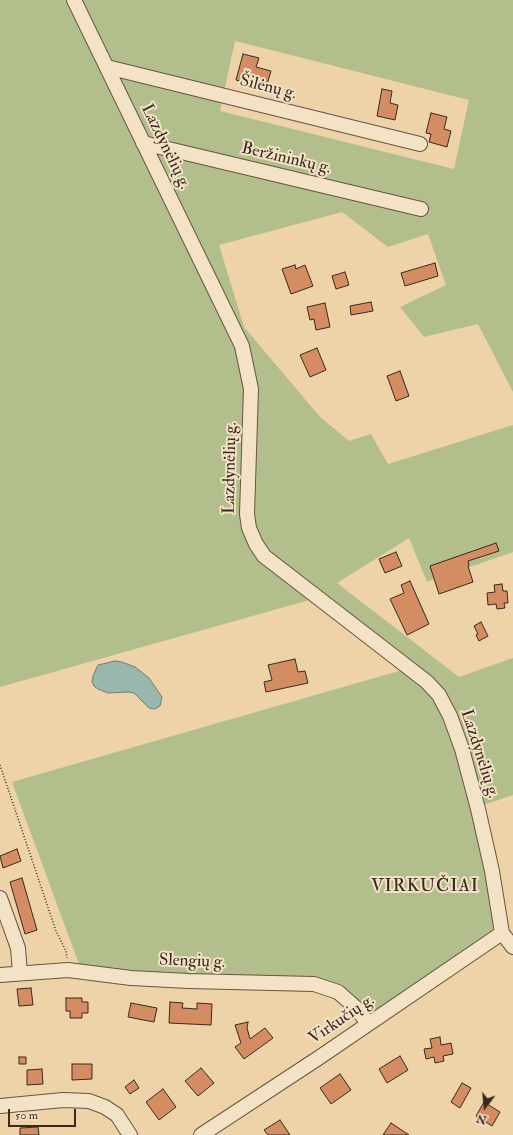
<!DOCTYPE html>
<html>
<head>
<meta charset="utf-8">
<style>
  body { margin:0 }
  #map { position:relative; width:513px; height:1135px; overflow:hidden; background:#edd3a7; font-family:"IM FELL Double Pica",serif }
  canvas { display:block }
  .north { position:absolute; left:465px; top:1087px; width:40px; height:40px; -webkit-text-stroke:3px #f3e2c6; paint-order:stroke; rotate:196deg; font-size:11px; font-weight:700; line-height:16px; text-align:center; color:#3b2920 }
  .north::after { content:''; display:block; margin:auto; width:14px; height:18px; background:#3b2920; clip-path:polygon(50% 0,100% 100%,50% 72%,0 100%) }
  .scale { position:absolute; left:8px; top:1109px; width:68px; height:18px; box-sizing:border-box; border:2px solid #3b2920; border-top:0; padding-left:5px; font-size:12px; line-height:14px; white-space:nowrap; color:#3b2920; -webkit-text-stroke:3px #f3e2c6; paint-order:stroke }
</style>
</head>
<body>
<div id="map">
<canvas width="513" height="1135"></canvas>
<div class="north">N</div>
<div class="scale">50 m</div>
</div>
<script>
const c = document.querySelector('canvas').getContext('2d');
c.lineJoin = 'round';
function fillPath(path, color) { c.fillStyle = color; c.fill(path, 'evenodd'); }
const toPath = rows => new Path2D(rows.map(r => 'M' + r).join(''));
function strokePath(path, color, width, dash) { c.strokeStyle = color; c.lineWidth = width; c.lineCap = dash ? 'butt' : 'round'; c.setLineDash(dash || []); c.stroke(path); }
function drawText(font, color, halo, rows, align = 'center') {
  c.font = font + ' "IM FELL Double Pica",serif'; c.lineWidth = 4; c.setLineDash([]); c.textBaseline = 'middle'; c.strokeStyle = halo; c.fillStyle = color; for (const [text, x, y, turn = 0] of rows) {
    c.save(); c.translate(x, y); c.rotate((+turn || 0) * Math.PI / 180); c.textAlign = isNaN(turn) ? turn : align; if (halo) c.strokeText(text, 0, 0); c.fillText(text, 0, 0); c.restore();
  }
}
fillPath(toPath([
  [0,0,68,0,234,339,246,387,245,529,313,599,0,687],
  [80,0,513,0,513,392,478,324,424,337,400,307,446,285,428,234,388,247,342,212,219,245,244,327,320,417,349,441,371,434,388,464,513,425,513,552,427,582,409,538,337,583,459,677,513,658,513,795,481,806,450,703,266,550,253,525,254,390],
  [235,41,469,100,454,169,220,111],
  [406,669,430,693,451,730,483,857,495,933,369,1017,339,988,165,976,80,967,12,782]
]), '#b2be8c');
const water = toPath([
  [115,661,122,662,135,667,149,678,162,697,160,706,155,709,149,708,134,693,129,692,108,693,98,689,94,686,92,682,93,676,98,665,115,661]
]);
fillPath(water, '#99b7ac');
strokePath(water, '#737e74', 1);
const building = toPath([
  [243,54,259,58,256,67,271,71,266,88,236,80,243,54],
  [382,89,392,91,390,103,398,105,395,120,377,116,382,89],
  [431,113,447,117,444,129,451,131,447,147,429,142,431,134,426,133,431,113],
  [435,263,438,276,405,286,401,273,435,263],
  [295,265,296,269,305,265,313,286,291,294,282,269,295,265],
  [345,272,349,285,336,289,332,276,345,272],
  [371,302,373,311,351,315,350,306,371,302],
  [325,303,330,327,316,330,314,319,310,320,307,307,325,303],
  [317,348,326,370,310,377,300,355,317,348],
  [400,371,409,396,396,401,387,376,400,371],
  [496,543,499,551,468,561,469,565,468,566,473,582,439,594,430,566,496,543],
  [396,552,402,566,385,573,379,559,396,552],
  [410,581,429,624,407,635,390,599,404,593,401,585,410,581],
  [502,584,503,591,507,591,508,603,504,603,505,608,497,609,496,604,488,605,487,593,495,592,494,585,502,584],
  [481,622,488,636,479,641,476,635,478,634,474,626,481,622],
  [295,659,298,672,305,671,308,683,266,692,264,682,272,680,268,665,295,659],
  [17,849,21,861,3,868,0,856,17,849],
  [22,878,37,930,25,934,10,882,22,878],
  [31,988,33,1005,19,1006,17,989,31,988],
  [66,998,82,998,82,1002,88,1002,88,1013,82,1013,82,1018,70,1018,70,1011,66,1011,66,998],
  [170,1002,183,1003,182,1008,197,1009,197,1003,212,1004,211,1025,169,1023,170,1002],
  [131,1003,157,1008,154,1022,128,1017,131,1003],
  [248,1022,247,1028,250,1039,265,1028,273,1038,244,1059,235,1047,241,1043,235,1025,248,1022],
  [440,1037,441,1045,451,1043,453,1054,443,1056,444,1061,435,1063,434,1057,426,1059,424,1049,432,1048,430,1039,440,1037],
  [400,1056,408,1070,387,1083,379,1069,400,1056],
  [19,1057,26,1057,26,1064,19,1064,19,1057],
  [72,1064,92,1064,92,1079,72,1080,72,1064],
  [201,1068,214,1083,198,1096,185,1081,201,1068],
  [42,1069,43,1084,27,1085,27,1070,42,1069],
  [340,1074,351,1090,331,1104,320,1088,340,1074],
  [134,1080,139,1088,130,1094,125,1087,134,1080],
  [462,1083,471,1088,460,1108,451,1102,462,1083],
  [163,1089,176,1107,159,1120,146,1102,163,1089],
  [484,1102,500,1112,492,1126,476,1116,484,1102],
  [280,1120,290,1135,268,1135,264,1130,280,1120],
  [391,1123,409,1135,383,1135,391,1123],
  [38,1127,39,1135,20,1135,20,1128,38,1127]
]);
fillPath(building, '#d48c63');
strokePath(building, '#3b2920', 1);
const minor = toPath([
  [74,0,242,346,251,389,247,514,249,528,256,544,264,556,427,682,439,695,450,716,462,749,478,809,492,871,502,933,513,947],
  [107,67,420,144],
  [143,143,421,209],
  [0,898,18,948,20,973],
  [0,975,68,970,131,978,188,981,314,984,338,992,355,1007,368,1023],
  [0,1106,63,1100,89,1101,105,1107,117,1115,130,1135],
  [201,1135,317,1059,502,933]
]);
strokePath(minor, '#685442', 16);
strokePath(toPath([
  [0,765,56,931,66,951,67,958]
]), '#3b2920', 1.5, [1, 2]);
strokePath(minor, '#f3e2c6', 14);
drawText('17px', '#3b2920', '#f3e2c6', [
  ["Šilėnų g.",268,88,14],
  ["Lazdynėlių g.",165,147,64],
  ["Beržininkų g.",286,159,13],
  ["Lazdynėlių g.",231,468,-89],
  ["Lazdynėlių g.",479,754,72],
  ["Slengių g.",192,962,2],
  ["Virkučių g.",342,1020,-34]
]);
c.letterSpacing = '1px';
drawText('18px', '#3b2920', '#f3e2c6', [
  ["VIRKUČIAI",425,887]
]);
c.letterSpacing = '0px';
</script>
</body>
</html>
